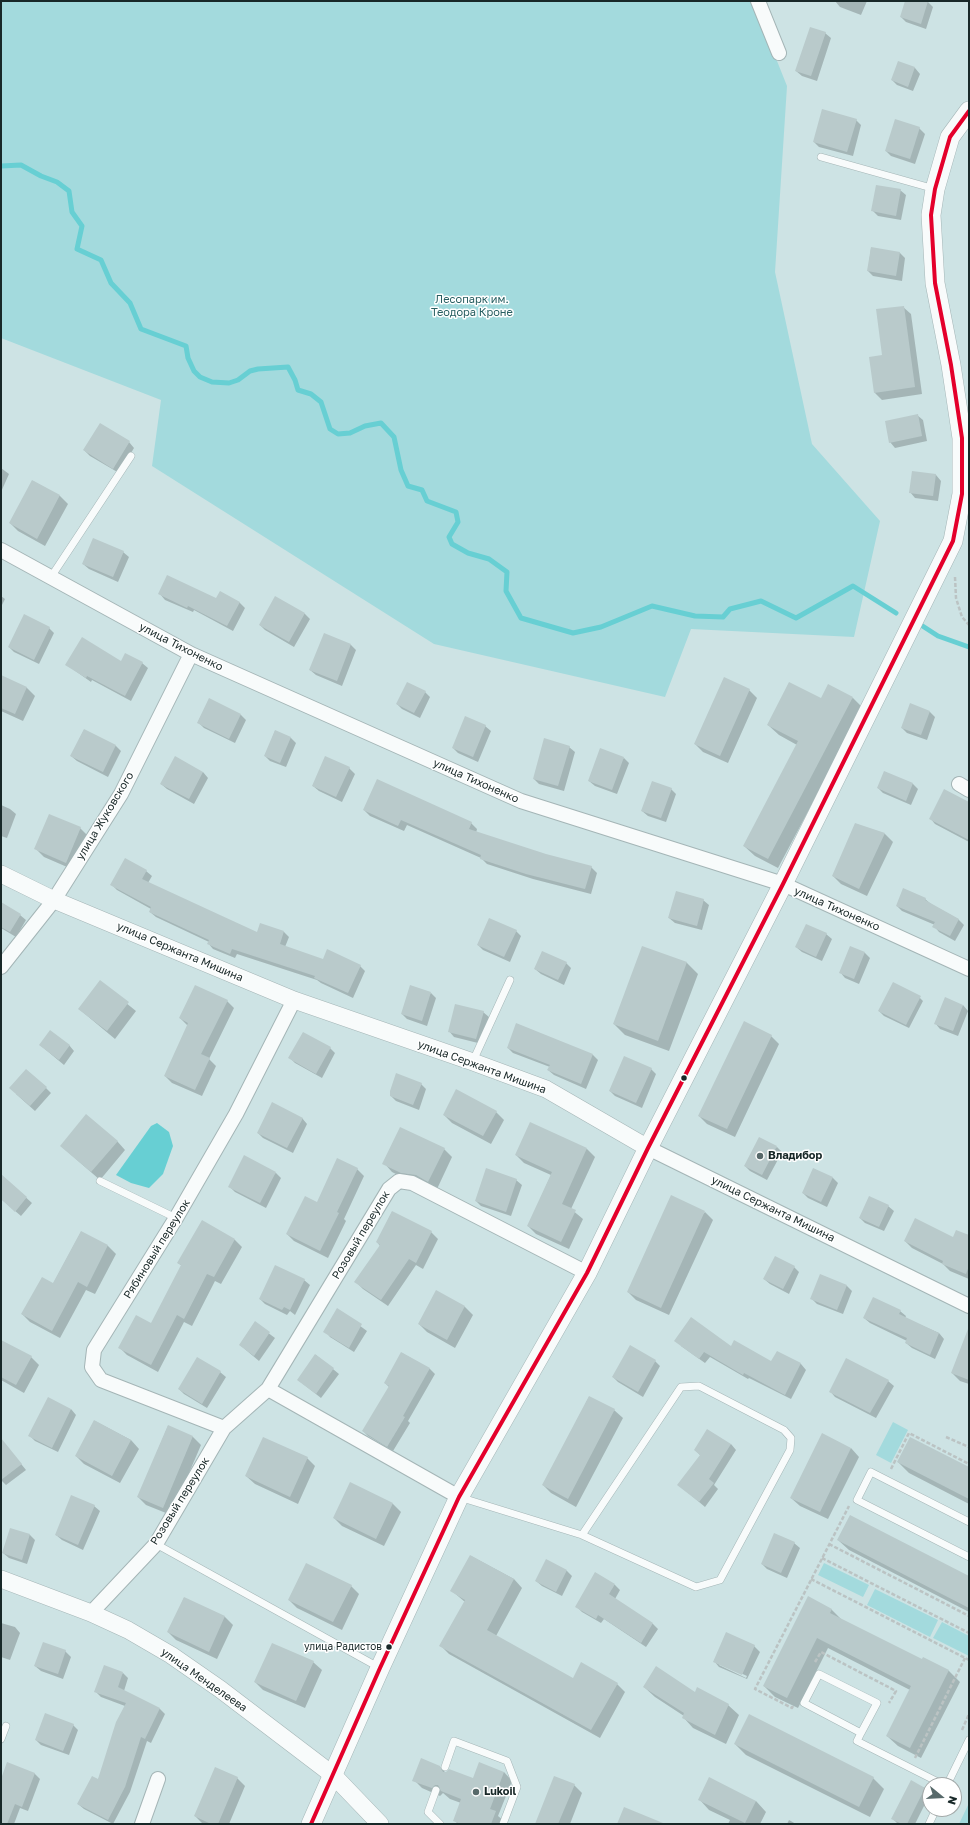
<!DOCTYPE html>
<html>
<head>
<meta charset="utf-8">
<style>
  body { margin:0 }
  #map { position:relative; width:970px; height:1825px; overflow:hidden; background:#cde3e4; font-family:"Golos Text",sans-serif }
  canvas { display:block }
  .frame { position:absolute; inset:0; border:2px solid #182828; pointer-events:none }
  .north { position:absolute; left:922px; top:1777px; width:40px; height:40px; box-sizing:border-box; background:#fff; border:1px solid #a3a9a9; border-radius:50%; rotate:108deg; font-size:11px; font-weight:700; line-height:16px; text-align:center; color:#182828 }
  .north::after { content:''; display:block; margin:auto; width:14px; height:18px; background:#57696a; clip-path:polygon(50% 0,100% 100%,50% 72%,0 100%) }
</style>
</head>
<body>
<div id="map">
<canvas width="970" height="1825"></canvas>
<div class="frame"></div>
<div class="north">N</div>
</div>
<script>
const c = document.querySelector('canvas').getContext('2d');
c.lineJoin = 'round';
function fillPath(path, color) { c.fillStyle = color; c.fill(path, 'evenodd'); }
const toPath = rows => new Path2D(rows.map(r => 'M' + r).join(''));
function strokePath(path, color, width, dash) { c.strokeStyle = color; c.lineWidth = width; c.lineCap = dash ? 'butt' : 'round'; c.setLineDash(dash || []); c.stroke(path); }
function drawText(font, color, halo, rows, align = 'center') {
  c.font = font + ' "Golos Text",sans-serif'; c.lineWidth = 3; c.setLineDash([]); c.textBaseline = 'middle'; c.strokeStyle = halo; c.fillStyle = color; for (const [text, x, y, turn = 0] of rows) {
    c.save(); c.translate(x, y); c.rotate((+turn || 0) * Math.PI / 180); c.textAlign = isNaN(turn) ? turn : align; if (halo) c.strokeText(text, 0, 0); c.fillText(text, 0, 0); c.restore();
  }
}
fillPath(toPath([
  [1,1,753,1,787,86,775,272,812,444,880,521,854,637,691,629,665,697,434,644,152,466,161,400,1,338],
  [893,1422,908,1430,891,1463,876,1455],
  [824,1563,869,1585,863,1597,818,1575],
  [875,1589,938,1620,930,1637,867,1605],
  [942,1622,969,1636,969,1656,933,1638],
  [969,1803,969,1824,959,1824]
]), '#a3dadd');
fillPath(toPath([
  [157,1123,169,1132,173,1146,163,1174,149,1188,131,1183,116,1175,151,1126]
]), '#67cfd3');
fillPath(toPath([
  [835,1,867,1,861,15,840,7],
  [906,1,927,1,933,7,926,29,906,22,901,17],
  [825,33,831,38,817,81,802,76,796,71],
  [899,62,915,68,920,74,913,91,897,85,892,80],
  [856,120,861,125,853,156,819,147,814,142],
  [919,128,925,134,915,164,891,156,886,151],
  [900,190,906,195,901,220,878,216,873,211],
  [871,248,900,253,905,258,902,281,873,276,868,271],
  [903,307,911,314,922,394,882,400,875,393,883,356],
  [917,415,923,420,927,441,895,448,890,442],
  [129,442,134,448,119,473,90,456,84,450],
  [1,468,9,474,1,492],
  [913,472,936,475,941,481,938,501,915,498,910,492],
  [33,481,60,496,68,504,45,546,18,531,10,523],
  [123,552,129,557,118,582,89,569,83,564],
  [160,594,239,602,245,608,233,631,194,610,193,612,165,600],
  [1,596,5,599,1,607],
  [276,598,305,614,310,619,294,647,265,630,260,625],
  [49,628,54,633,39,664,14,652,9,647],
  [324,635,351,645,356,650,342,686,316,675,310,670],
  [121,662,142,663,148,668,131,701,92,680,91,682,67,665],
  [1,676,27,688,35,696,23,721,1,711],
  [749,690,757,698,728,763,703,752,695,744],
  [425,692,430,697,420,718,402,709,397,704],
  [853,698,863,708,778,868,755,856,744,846,797,745,779,735,768,725],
  [209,700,241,715,246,720,235,743,204,728,198,722],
  [910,705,930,712,935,717,927,740,907,733,902,728],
  [485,726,491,731,478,762,458,753,453,748],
  [84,730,116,746,121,751,108,777,77,761,71,756],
  [275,731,291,738,296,743,286,767,270,761,265,756],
  [569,747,575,752,564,791,539,784,534,779],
  [624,758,629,763,617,794,595,786,589,781],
  [349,768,355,774,342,802,319,791,313,786],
  [203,772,208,778,194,804,167,789,161,784],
  [885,772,913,784,918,789,911,805,883,793,878,788],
  [671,789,676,794,666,822,648,816,642,811],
  [969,803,969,842,935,824,930,818],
  [1,805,10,809,16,814,7,838,1,836],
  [364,810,471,823,477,829,476,833,545,855,591,867,597,873,591,894,533,879,487,864,481,858,407,825,404,831,370,816],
  [856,824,885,834,893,842,867,896,841,884,833,876],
  [80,828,88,836,74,870,44,857,36,849],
  [146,871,152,876,148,883,257,933,284,932,289,937,285,947,323,960,360,966,365,971,353,998,321,983,317,980,237,954,235,958,213,949,208,943,209,942,156,917,150,912,151,909,117,890,112,885],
  [925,899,931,904,958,919,964,925,955,941,939,932,934,926,935,925,902,911,897,906],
  [703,900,709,905,702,930,675,923,669,918],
  [1,903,20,915,26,920,16,937,1,928],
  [516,931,521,936,510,962,483,950,478,945],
  [826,934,832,939,822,961,802,952,796,947],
  [643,947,687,963,698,974,669,1051,625,1035,614,1024],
  [851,947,865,953,870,958,859,984,845,978,840,972],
  [566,963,571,968,564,985,541,974,535,969],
  [100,982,136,1011,115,1039,79,1009],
  [431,993,436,998,427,1026,407,1019,402,1014],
  [918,996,923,1001,909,1028,884,1016,879,1011],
  [227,1001,234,1008,209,1059,216,1066,202,1096,172,1083,165,1076,188,1026,180,1018],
  [963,1005,968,1011,958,1036,940,1029,935,1023],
  [483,1012,489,1017,482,1044,454,1037,449,1031],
  [517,1024,593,1055,598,1060,586,1089,554,1075,548,1070,550,1067,513,1053,508,1048],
  [771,1036,779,1044,735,1137,707,1124,699,1116],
  [40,1045,69,1045,74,1051,64,1065],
  [330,1048,335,1053,322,1078,295,1063,290,1058],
  [651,1069,656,1074,642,1108,615,1096,610,1091],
  [421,1084,426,1089,419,1110,396,1101,391,1096],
  [46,1088,51,1093,35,1111,16,1094],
  [496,1112,504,1120,491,1144,452,1123,444,1115],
  [302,1118,307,1124,293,1153,263,1138,258,1133],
  [117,1141,125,1150,100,1180,61,1146],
  [777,1147,782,1152,767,1180,750,1171,745,1166],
  [444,1149,452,1157,437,1189,410,1181,392,1172,384,1163],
  [587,1149,595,1157,571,1209,583,1219,569,1249,536,1234,528,1226,551,1175,524,1163,516,1155],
  [357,1169,364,1176,344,1219,346,1221,328,1258,294,1241,287,1234,317,1203],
  [814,1169,833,1178,838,1183,827,1207,808,1198,803,1193],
  [276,1173,281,1178,266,1208,235,1192,230,1187],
  [1,1175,32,1203,21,1216,1,1199],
  [516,1180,522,1185,511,1216,481,1206,476,1201],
  [888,1206,894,1211,884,1231,865,1223,860,1218],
  [392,1212,431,1232,438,1239,423,1269,416,1265,388,1306,363,1289,356,1282,380,1246,377,1242],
  [705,1212,713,1220,669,1315,636,1300,628,1292],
  [202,1222,235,1240,242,1247,221,1284,215,1281,192,1326,184,1322,158,1372,127,1355,120,1348,152,1324,182,1266,178,1263],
  [81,1232,108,1246,116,1254,95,1294,86,1290,60,1338,30,1322,22,1314,53,1284],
  [969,1237,969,1279,950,1271,943,1264,912,1248,905,1241],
  [794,1267,799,1272,789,1294,770,1284,764,1279],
  [821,1275,847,1286,852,1291,843,1314,817,1304,812,1299],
  [304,1280,310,1285,295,1315,290,1311,287,1315,265,1304,260,1299],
  [437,1292,465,1307,473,1315,455,1348,427,1332,419,1324],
  [337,1309,367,1331,354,1352,330,1337,325,1331],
  [900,1311,906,1316,905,1318,939,1333,944,1339,935,1359,912,1348,906,1343,907,1341,870,1323,864,1318],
  [255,1323,275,1338,259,1361,240,1345],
  [1,1341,31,1357,39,1365,24,1393,1,1380],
  [969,1344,969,1384,960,1381,952,1373],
  [681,1346,731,1347,772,1362,777,1352,801,1364,806,1370,791,1399,749,1378,748,1379,710,1357,705,1363],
  [402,1353,430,1369,435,1374,408,1421,410,1423,393,1451,368,1436,363,1431,390,1388,385,1383],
  [316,1355,339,1374,321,1398,298,1380],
  [655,1361,660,1366,643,1397,618,1382,613,1377],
  [220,1372,226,1377,207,1408,184,1394,179,1389],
  [888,1381,894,1386,876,1418,835,1397,830,1391],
  [589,1397,614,1410,623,1418,576,1507,551,1493,543,1485],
  [71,1409,76,1415,58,1452,35,1441,30,1436],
  [95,1421,131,1440,139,1449,120,1483,84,1464,76,1456],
  [168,1426,193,1437,201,1445,171,1515,146,1505,138,1497],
  [5,1444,26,1470,6,1485,1,1480,1,1446],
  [731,1444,736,1450,714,1485,718,1489,705,1507,679,1485,701,1456,695,1450],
  [851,1448,859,1457,828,1519,800,1506,791,1498],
  [307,1458,315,1466,298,1504,255,1484,246,1476],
  [898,1462,969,1468,969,1504,909,1473],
  [351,1484,393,1504,401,1512,384,1546,342,1526,334,1518],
  [94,1506,100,1511,83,1550,62,1540,56,1535],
  [11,1529,30,1535,35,1540,27,1564,9,1558,3,1553],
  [775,1534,794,1543,800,1548,787,1578,767,1569,762,1564],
  [838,1540,969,1577,969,1612,849,1550],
  [471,1556,514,1579,522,1588,496,1636,573,1679,617,1684,625,1692,600,1738,449,1654,441,1646,465,1602,452,1591],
  [546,1561,567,1571,572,1576,562,1596,542,1586,536,1581],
  [595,1574,615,1585,620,1590,615,1599,653,1624,658,1629,646,1647,604,1619,601,1623,582,1612,577,1607],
  [351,1586,359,1594,342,1630,297,1608,289,1600],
  [184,1598,225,1617,233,1625,217,1659,176,1640,168,1632],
  [831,1609,842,1620,922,1661,923,1658,949,1671,960,1682,921,1758,898,1746,887,1736,910,1690,828,1648,798,1708,775,1697,764,1686],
  [1,1623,15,1627,20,1633,10,1660,1,1657],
  [726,1634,754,1646,760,1652,747,1679,719,1667,714,1661],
  [719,1663,747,1676,746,1678,719,1665],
  [65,1651,71,1657,63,1679,41,1671,35,1666],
  [313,1662,322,1670,305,1708,263,1690,255,1682],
  [123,1673,128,1678,124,1691,160,1709,165,1714,151,1743,147,1741,130,1792,113,1824,84,1809,78,1804,98,1780,125,1706,101,1697,96,1692],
  [644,1687,695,1693,728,1705,739,1715,726,1744,693,1728,683,1717,684,1716,655,1697],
  [73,1725,78,1730,69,1755,41,1745,36,1740],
  [735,1744,873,1778,884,1789,870,1817,746,1755],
  [440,1767,446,1773,473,1779,504,1772,512,1781,498,1816,503,1820,502,1824,458,1824,454,1820,461,1803,450,1799,443,1793,440,1796,422,1788,414,1780],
  [34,1773,40,1779,28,1811,20,1808,14,1824,1,1824,1,1782],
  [237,1778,245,1786,229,1824,203,1824,195,1816],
  [911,1782,925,1788,930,1794,915,1824,898,1824,893,1819],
  [574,1785,582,1793,570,1824,536,1824],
  [699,1799,756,1801,766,1812,760,1824,728,1824,730,1820,709,1810],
  [789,1820,796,1824,787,1824]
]), '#0003');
strokePath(toPath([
  [1,166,21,165,41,176,57,182,69,191,72,212,82,226,77,249,101,260,111,283,130,303,141,329,186,346,188,358,194,371,200,377,212,382,229,383,238,380,250,371,258,369,288,367,295,380,298,390,311,394,321,402,330,429,338,434,350,433,365,426,381,423,394,437,401,470,408,486,422,490,427,501,456,512,458,522,449,537,452,544,468,553,489,559,507,572,506,591,521,618,573,633,601,627,652,606,695,616,723,617,730,609,761,601,796,618,853,586,896,613],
  [921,625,938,636,969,647]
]), '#67cfd3', 5);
fillPath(toPath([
  [905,1,928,1,921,24,900,17],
  [810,27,826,32,811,76,795,71],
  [898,61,915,67,908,87,891,80],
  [822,109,857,119,847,152,813,142],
  [895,119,920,127,910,159,885,151],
  [876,185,901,189,896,216,871,211],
  [871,247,900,252,896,276,867,271],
  [904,306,915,387,874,393,869,357,882,355,876,309],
  [918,414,922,436,889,443,885,421],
  [100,423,130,441,113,469,83,450],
  [912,471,936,474,933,496,909,493],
  [32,480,60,495,37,539,9,523],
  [93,538,124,551,113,577,82,564],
  [167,575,216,598,220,591,240,602,227,626,188,606,187,608,158,594],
  [275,596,305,613,289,642,259,625],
  [24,614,50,627,34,660,8,647],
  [324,633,351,644,337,681,309,670],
  [82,637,121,661,125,653,143,662,125,696,87,676,86,678,65,665],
  [1,675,27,687,15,714,1,708],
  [724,677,750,689,720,756,694,744],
  [407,682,426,691,414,713,396,704],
  [789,682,821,698,828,684,853,697,768,859,743,846,798,741,767,725],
  [209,698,241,714,229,739,197,723],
  [910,703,930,711,921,735,901,728],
  [465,716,486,725,473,757,452,748],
  [84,729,116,745,103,772,70,756],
  [275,730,291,737,280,763,264,756],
  [544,738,570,746,558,786,533,779],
  [600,748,624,757,612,790,588,781],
  [175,756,203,772,189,799,160,784],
  [325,756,350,767,336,797,312,786],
  [884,771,913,783,906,801,877,788],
  [377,779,472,822,469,829,546,854,592,866,585,889,526,874,480,859,481,855,401,820,398,826,363,810],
  [652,781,672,788,661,818,641,811],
  [944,789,969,802,969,840,929,819],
  [49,814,81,827,66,863,34,849],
  [855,823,885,833,859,889,832,876],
  [125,858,147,870,142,879,220,915,257,932,260,923,284,931,280,944,323,959,327,949,361,965,348,993,314,978,315,976,232,949,230,954,207,944,209,940,149,912,151,907,110,885],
  [903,888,926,898,925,900,959,919,950,936,932,927,935,922,896,906],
  [676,891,704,899,697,926,668,918],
  [1,902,21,914,10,932,1,927],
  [489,918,517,930,504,957,477,945],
  [806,924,827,933,816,957,795,947],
  [642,946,687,962,658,1041,613,1024],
  [850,946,865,952,854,979,839,973],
  [542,951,567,962,558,980,534,969],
  [100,980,129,1002,107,1031,78,1009],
  [893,982,921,996,906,1025,878,1011],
  [195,985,228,1000,201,1054,210,1058,195,1090,164,1076,188,1023,179,1018],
  [410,985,431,992,422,1021,401,1014],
  [945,997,963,1005,953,1031,934,1024],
  [455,1004,484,1011,476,1039,448,1032],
  [744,1021,772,1035,727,1129,698,1116],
  [516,1023,593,1054,581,1084,547,1070,550,1065,507,1048],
  [50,1030,70,1045,59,1060,39,1045],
  [303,1032,331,1047,316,1074,288,1058],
  [624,1056,652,1068,636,1103,609,1091],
  [26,1069,47,1087,30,1106,9,1088],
  [396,1073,422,1083,413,1105,390,1096,390,1091],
  [456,1089,497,1111,483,1136,443,1115],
  [272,1102,303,1118,287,1148,257,1133],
  [86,1114,118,1141,91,1172,60,1146],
  [530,1122,587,1148,562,1204,576,1210,561,1242,527,1226,552,1172,515,1155],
  [400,1127,445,1148,428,1182,416,1175,401,1173,382,1164],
  [759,1137,777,1146,762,1175,744,1166],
  [244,1155,276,1172,260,1203,228,1187],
  [337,1158,358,1168,337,1212,339,1213,320,1251,286,1234,305,1196,317,1202],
  [486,1168,517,1179,506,1212,475,1201],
  [813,1168,833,1177,821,1202,802,1193],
  [1,1174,27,1197,15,1212,1,1199],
  [671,1195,705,1211,661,1308,627,1292],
  [869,1196,889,1205,879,1227,859,1218],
  [392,1211,432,1231,416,1263,409,1259,381,1300,354,1282,380,1245,376,1242],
  [915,1218,953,1237,956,1230,969,1235,969,1266,966,1274,942,1264,943,1261,904,1241],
  [202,1220,235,1239,214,1277,207,1274,184,1319,177,1315,151,1365,118,1348,136,1315,151,1323,181,1265,177,1263],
  [81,1231,108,1245,87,1287,78,1282,52,1331,21,1314,42,1277,53,1283],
  [775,1256,795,1266,783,1289,763,1279],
  [275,1265,305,1279,290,1310,284,1307,282,1310,259,1299],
  [820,1274,847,1285,837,1310,810,1299],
  [436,1290,465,1306,447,1340,418,1324],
  [873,1297,901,1310,899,1314,939,1333,930,1355,905,1343,907,1338,863,1318],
  [337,1308,362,1324,349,1348,323,1332],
  [691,1317,731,1346,734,1340,771,1361,777,1351,801,1363,785,1395,744,1373,743,1375,704,1352,699,1359,674,1341],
  [255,1321,270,1332,254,1356,239,1345],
  [968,1329,969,1329,969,1380,951,1373],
  [1,1340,32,1356,16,1385,1,1377],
  [630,1345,656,1360,638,1392,612,1377],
  [401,1352,430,1368,403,1416,405,1417,387,1447,362,1431,389,1386,384,1383],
  [315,1354,334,1368,316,1394,297,1380],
  [197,1357,221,1371,202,1404,178,1389],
  [846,1358,889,1380,870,1413,829,1392],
  [589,1396,615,1409,568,1499,542,1485],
  [48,1397,71,1409,52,1448,28,1436],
  [94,1420,131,1440,112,1476,75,1456],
  [168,1425,193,1436,163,1508,137,1497],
  [707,1429,731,1444,709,1479,714,1483,699,1502,677,1485,700,1455,694,1450],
  [822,1433,851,1448,820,1512,790,1498],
  [263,1437,308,1457,290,1497,245,1476],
  [910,1437,969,1467,969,1499,897,1462],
  [1,1438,22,1464,1,1480],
  [350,1482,393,1503,376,1539,333,1518],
  [71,1495,95,1505,78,1545,55,1535],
  [850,1515,969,1576,969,1608,837,1540],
  [10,1528,30,1534,22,1560,2,1553],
  [774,1533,795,1542,781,1573,761,1564],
  [470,1555,514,1579,487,1630,573,1678,581,1662,618,1683,591,1730,439,1646,465,1600,450,1591],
  [546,1559,567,1570,556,1592,535,1581],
  [306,1563,352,1585,333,1622,288,1600],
  [595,1572,615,1584,609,1594,653,1623,641,1643,598,1615,596,1619,575,1607],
  [808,1596,832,1609,830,1613,922,1659,923,1657,949,1670,910,1748,886,1736,911,1686,817,1638,787,1698,763,1686],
  [184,1597,225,1616,209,1652,167,1632],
  [726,1632,755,1645,742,1675,713,1662],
  [43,1642,66,1650,58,1674,34,1666],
  [272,1643,314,1661,296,1701,254,1682],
  [104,1665,123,1672,118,1687,160,1708,145,1739,141,1737,125,1787,108,1820,77,1804,92,1776,98,1779,116,1722,126,1703,94,1692],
  [656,1666,695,1692,697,1687,729,1704,715,1735,682,1718,684,1713,643,1687],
  [45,1713,74,1724,63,1751,35,1740],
  [749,1714,874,1777,859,1807,734,1744],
  [421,1758,440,1766,443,1772,446,1772,449,1769,473,1778,479,1762,504,1772,490,1809,496,1811,491,1824,461,1824,453,1821,461,1799,441,1791,438,1785,435,1785,432,1788,412,1781],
  [7,1762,35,1773,22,1807,15,1804,7,1824,1,1824,1,1779],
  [215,1767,238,1777,218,1824,211,1824,194,1816],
  [554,1776,575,1784,558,1824,535,1824],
  [709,1777,756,1801,745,1823,698,1800],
  [911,1780,925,1788,907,1824,902,1824,891,1819],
  [624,1807,663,1823,663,1824,617,1824]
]), '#b9cacb');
const service = toPath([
  [821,157,935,189],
  [51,577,131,456],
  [473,1061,510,980],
  [100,1181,176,1218],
  [459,1497,582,1535,696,1587,720,1580,790,1450,791,1438,784,1430,699,1386,681,1387,582,1535],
  [969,1522,871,1472,857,1500,969,1557],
  [156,1544,380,1668],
  [861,1733,804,1703,819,1674,877,1703,861,1733,857,1741,944,1785],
  [1,1739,6,1726],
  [445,1767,454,1741,507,1761,517,1787,503,1824],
  [947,1785,969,1740],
  [436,1790,428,1812,440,1824],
  [929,1824,936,1809]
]);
const minor = toPath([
  [758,1,779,53],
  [1,550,191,654,521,801,783,884,969,969],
  [959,784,969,790],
  [1,967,54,900,121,794,191,654],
  [648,1148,969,1306],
  [268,1389,459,1497],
  [224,1428,101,1380,92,1367,94,1350,176,1218,236,1114,294,1000],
  [91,1613,156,1544,224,1428,268,1389,389,1189,399,1181,412,1183,587,1273],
  [142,1824,158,1779]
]);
const tertiary = toPath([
  [1,874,54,900,294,1000,473,1062,546,1089,648,1148],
  [1,1579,91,1613,128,1630,171,1655,220,1689,333,1775,380,1824]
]);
const secondary = toPath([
  [311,1824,380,1668,459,1497,587,1273,648,1148,783,884,953,541,962,494,962,438,951,365,935,283,931,215,935,189,950,137,969,111]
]);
strokePath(service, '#a4b5b6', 8);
strokePath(minor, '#a4b5b6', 16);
strokePath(tertiary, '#a4b5b6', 18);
strokePath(secondary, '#a4b5b6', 20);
strokePath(toPath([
  [955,577,956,598,962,617,969,625],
  [946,1437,969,1447],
  [891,1469,909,1433,969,1464],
  [829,1544,969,1616],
  [822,1558,969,1633],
  [811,1579,969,1660],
  [815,1662,821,1652,896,1691,889,1703],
  [793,1706,792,1708,755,1689,849,1506],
  [962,1730,969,1714],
  [915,1758,965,1658]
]), '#bbc3c3', 2.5, [4, 2]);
strokePath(service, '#f8fbfb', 7);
strokePath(minor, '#f8fbfb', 14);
strokePath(tertiary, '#f8fbfb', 17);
strokePath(secondary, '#f8fbfb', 19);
strokePath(toPath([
  [311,1824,380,1668,459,1497,587,1273,648,1148,783,884,953,541,962,494,962,438,951,365,935,283,931,215,935,189,950,137,969,111]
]), '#e4002b', 4);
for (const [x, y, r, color] of [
  [684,1078,3.5,"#182828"],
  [760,1156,4,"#57696a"],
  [389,1647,3.5,"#182828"],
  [476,1792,4,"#57696a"]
]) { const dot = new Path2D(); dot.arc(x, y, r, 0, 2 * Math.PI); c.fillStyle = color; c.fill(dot); strokePath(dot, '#fff', 1.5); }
drawText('10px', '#182828', '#fff', [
  ["улица Радистов",382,1647]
], 'right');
drawText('11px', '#285f62', '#fff', [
  ["Лесопарк им.",472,300],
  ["Теодора Кроне",472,313]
]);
drawText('11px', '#182828', '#fff', [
  ["улица Тихоненко",181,647,27],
  ["улица Тихоненко",476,781,24],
  ["улица Жуковского",105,816,-59],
  ["улица Тихоненко",837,909,24],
  ["улица Сержанта Мишина",180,952,23],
  ["улица Сержанта Мишина",482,1067,20],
  ["улица Сержанта Мишина",773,1209,26],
  ["Розовый переулок",361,1235,-59],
  ["Рябиновый переулок",157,1249,-58],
  ["Розовый переулок",180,1501,-58],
  ["улица Менделеева",204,1680,35]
]);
drawText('bold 11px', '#182828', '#fff', [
  ["Владибор",768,1156],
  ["Lukoil",484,1792]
], 'left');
</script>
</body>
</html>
